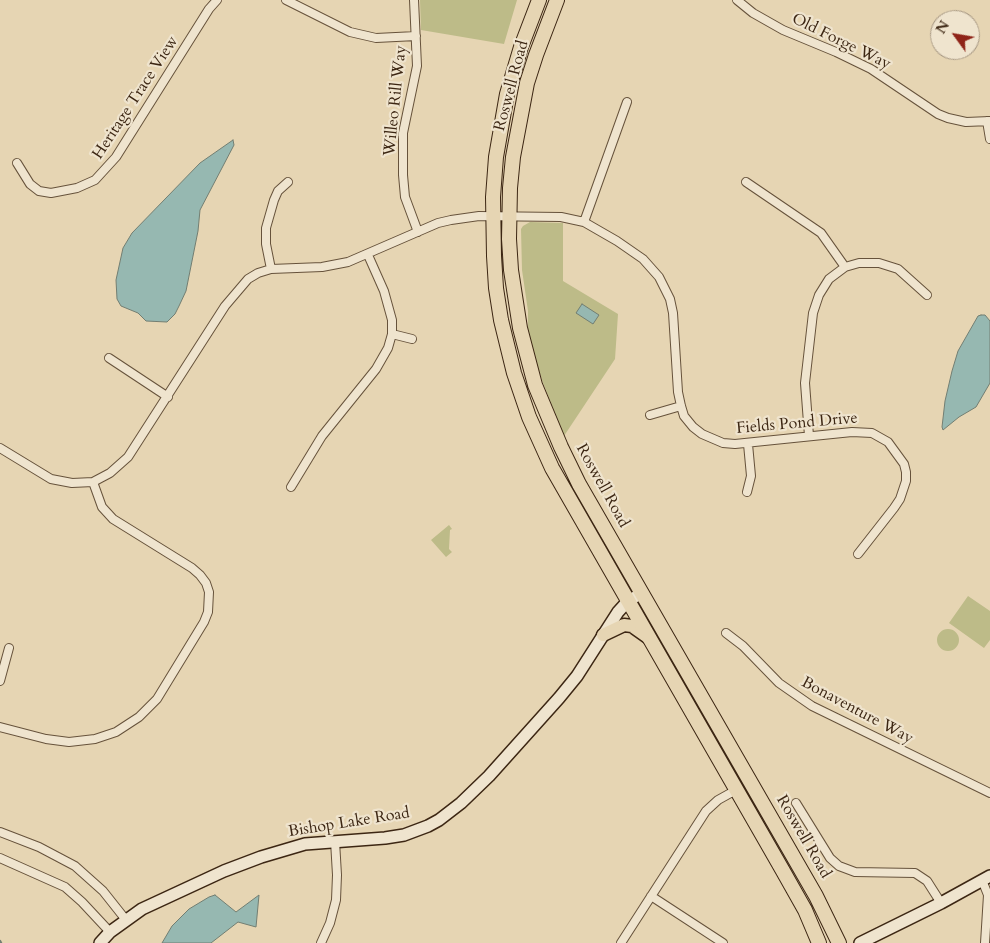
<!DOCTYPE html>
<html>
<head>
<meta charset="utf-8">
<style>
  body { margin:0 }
  #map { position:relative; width:990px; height:943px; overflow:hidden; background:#e6d5b3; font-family:Cardo,serif }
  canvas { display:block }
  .north { position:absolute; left:930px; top:10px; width:50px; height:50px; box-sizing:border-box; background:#efe4ce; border:1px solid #a79883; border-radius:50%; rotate:302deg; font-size:14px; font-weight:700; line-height:20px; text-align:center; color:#3c2613 }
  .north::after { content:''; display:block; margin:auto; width:18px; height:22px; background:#8f2418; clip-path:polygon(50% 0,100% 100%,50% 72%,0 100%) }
</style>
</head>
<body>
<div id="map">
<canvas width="990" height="943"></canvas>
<div class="north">N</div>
</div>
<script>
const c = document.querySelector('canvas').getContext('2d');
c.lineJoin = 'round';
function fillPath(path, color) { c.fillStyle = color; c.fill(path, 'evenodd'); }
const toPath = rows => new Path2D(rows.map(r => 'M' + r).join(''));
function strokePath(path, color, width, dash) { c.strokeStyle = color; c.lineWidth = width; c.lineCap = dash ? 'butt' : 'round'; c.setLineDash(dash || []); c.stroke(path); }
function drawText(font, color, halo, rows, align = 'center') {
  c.font = font + ' Cardo,serif'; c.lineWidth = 4.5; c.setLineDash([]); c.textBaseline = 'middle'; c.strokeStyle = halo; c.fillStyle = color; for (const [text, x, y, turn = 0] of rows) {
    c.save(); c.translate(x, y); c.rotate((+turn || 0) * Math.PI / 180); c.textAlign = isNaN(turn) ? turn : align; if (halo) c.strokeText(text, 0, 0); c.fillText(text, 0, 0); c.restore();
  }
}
fillPath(toPath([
  [420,0,517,0,504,44,421,30],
  [530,222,563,223,563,281,618,314,615,359,564,436,543,383,531,346,528,329,528,311,522,270,521,229,523,226],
  [449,525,452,529,450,530,449,549,452,552,446,557,431,540],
  [968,596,990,611,990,640,984,648,949,623],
  '937 640a11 11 0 1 1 22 0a11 11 0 1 1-22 0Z'
]), '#bdbb88');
const water = toPath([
  [233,140,234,145,200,210,198,231,186,291,179,306,175,314,167,322,146,321,138,313,121,306,117,299,116,280,123,248,132,233,200,163,233,140],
  [582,304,599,315,593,324,576,313,582,304],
  [981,315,985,315,990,321,990,383,976,407,959,417,943,430,942,427,945,401,952,371,958,351,978,316,981,315],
  [215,895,236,912,259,895,256,927,238,922,211,943,162,943,172,926,189,909,209,897,215,895]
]);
fillPath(water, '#96b8b1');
strokePath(water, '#727e72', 1);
strokePath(toPath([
  [0,941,1,943]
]), '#727e72', 2.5);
const street = toPath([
  [286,0,350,32,376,38,416,36],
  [414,0,417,66,403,133,403,175,405,197,418,232],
  [737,0,753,13,783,30,836,52,871,69,938,114,948,118,966,122,990,121],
  [987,121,990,139],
  [17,163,30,184,39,191,51,193,77,188,95,180,116,157,209,9,217,0],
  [746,182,821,233,845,267],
  [584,222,627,102],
  [271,269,266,244,266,228,274,200,278,191,288,182],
  [392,334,412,339],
  [109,358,168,397],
  [650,415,681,406],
  [809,436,805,383,813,313,819,295,829,279,845,267,859,263,879,263,898,269,927,295],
  [0,448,51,479,72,483,93,482,110,473,128,457,225,306,248,279,258,273,271,269,322,267,348,262,438,223,451,220,479,216,561,217,584,222,617,241,643,259,659,277,670,299,673,313,678,392,681,406,684,416,693,427,702,434,723,443,735,444,852,432,872,433,888,442,904,464,906,472,906,481,900,499,894,508,858,554],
  [291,487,322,436,376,369,388,348,392,334,392,320,384,291,368,255],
  [747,492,751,476,748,444],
  [726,633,743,646,779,683,812,706,990,793],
  [0,681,9,648],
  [0,727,46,739,69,742,95,739,116,732,139,717,157,699,204,622,208,612,209,592,206,583,200,575,192,568,113,519,102,507,93,482],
  [796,803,830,858,839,866,855,872,915,873,927,881,941,903],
  [0,832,39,847,75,866,103,891,126,920],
  [0,858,65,887,82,902,110,932],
  [982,880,988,895,985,943],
  [651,896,723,943],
  [321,943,330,923,336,900,337,875,335,841],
  [621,943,706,811,718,800,736,790]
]);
const secondary = toPath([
  [100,943,110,932,142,909,224,871,261,857,305,844,385,838,404,835,428,826,439,820,461,803,489,776,559,698,577,676,618,612,628,601,642,593],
  [860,943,941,903,990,876]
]);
const primary = toPath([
  [603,635,624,625,632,626,649,638]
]);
const highway = toPath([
  [539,0,521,47,507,94,496,157,493,197,494,256,496,288,501,320,514,373,529,417,552,468,783,871,805,910,819,943],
  [557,0,536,55,527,83,513,157,510,188,509,239,511,270,520,328,535,385,561,447,579,484,816,896,839,943]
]);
strokePath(street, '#66523b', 10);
strokePath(secondary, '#3c2613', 14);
strokePath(primary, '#3c2613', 15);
strokePath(highway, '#3c2613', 16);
strokePath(street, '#efe4ce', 8);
strokePath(secondary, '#efe4ce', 11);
strokePath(primary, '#e6d5b3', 12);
strokePath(highway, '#e6d5b3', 14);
drawText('16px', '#3c2613', '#efe4ce', [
  ["Old Forge Way",841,42,26],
  ["Roswell Road",512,86,-75],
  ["Heritage Trace View",136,98,-57],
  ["Willeo Rill Way",396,101,-84],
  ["Fields Pond Drive",797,424,-5],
  ["Roswell Road",602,486,61],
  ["Bonaventure Way",857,711,28],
  ["Bishop Lake Road",349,823,-9],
  ["Roswell Road",803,837,60]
]);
</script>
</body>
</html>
